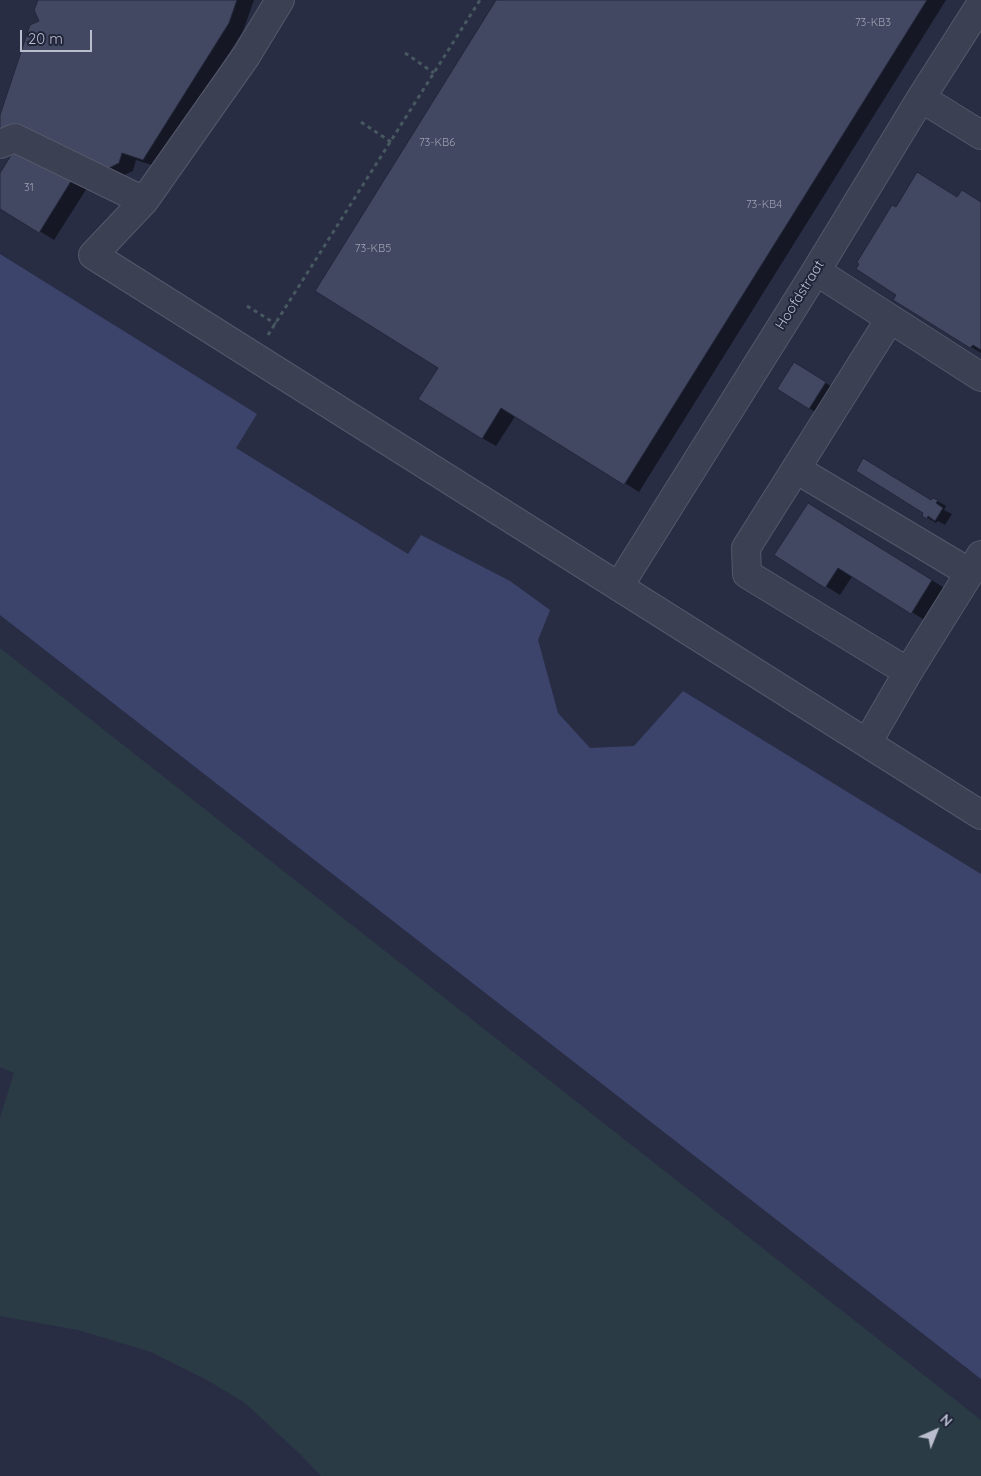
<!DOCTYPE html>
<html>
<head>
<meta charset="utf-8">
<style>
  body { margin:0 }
  #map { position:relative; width:981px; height:1476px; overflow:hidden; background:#282d44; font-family:Quicksand,sans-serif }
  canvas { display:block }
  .north { position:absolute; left:911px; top:1406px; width:50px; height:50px; -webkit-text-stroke:4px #212539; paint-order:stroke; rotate:44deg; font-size:14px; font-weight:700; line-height:20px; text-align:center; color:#babdcd }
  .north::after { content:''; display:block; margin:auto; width:18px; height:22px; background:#babdcd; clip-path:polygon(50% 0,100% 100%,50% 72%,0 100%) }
  .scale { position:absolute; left:20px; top:30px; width:72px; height:22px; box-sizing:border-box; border:2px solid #babdcd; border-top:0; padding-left:6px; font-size:15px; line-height:18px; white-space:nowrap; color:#babdcd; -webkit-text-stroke:4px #212539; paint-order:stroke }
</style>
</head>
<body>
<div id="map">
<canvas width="981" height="1476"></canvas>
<div class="north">N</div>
<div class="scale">20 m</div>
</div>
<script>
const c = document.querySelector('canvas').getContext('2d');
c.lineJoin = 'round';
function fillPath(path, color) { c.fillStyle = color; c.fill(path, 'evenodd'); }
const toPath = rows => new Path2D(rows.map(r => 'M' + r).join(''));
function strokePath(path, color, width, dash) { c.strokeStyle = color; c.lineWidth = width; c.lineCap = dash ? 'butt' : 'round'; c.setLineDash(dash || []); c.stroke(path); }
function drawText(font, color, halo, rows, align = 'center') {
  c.font = font + ' Quicksand,sans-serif'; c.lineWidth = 4; c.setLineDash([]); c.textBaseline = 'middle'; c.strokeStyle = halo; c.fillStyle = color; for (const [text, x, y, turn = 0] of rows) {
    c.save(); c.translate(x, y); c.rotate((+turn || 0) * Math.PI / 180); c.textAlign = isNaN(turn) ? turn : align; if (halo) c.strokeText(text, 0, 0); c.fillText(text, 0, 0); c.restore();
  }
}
fillPath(toPath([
  [0,648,981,1420,981,1476,321,1476,300,1454,245,1403,207,1380,151,1352,78,1330,0,1316,0,1118,14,1073,0,1067]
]), '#2a3b45');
fillPath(toPath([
  [0,254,257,414,236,448,408,554,421,535,510,581,550,610,538,640,558,713,590,748,634,746,683,691,981,874,981,1379,0,615]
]), '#3c446b');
fillPath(toPath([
  [39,0,254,0,243,31,158,167,136,160,133,171,124,175,18,140,0,125,0,119,41,22],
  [498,0,946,0,639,492,516,415,496,446,482,438,439,368],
  [19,145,87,188,54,240,0,207,0,175],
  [958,198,981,203,981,353,895,300,898,294,897,208],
  [794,364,834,388,818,414,809,408],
  [934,499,946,506,944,510,952,514,945,525,938,521,936,523,923,515],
  [823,512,946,589,926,621,853,575,840,595,776,555]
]), '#0007');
const building = toPath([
  [38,0,237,0,229,23,143,160,122,153,119,163,109,168,2,133,0,128,0,115,30,25,39,21,34,10,38,0],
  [496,0,927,0,624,485,501,408,482,439,418,399,438,368,315,291,496,0],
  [18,144,73,178,39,233,0,209,0,173,18,144],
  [917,172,957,197,962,190,981,202,981,350,973,345,970,348,893,300,896,295,856,269,859,264,857,262,892,205,896,207,917,172],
  [794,362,826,382,809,409,777,389,794,362],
  [863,458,931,500,933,498,938,500,936,503,943,508,935,521,928,516,927,519,922,516,923,513,856,471,863,458],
  [808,503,932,580,911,614,838,568,825,588,774,555,808,503]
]);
fillPath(building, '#424861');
strokePath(building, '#23273b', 1);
const minor = toPath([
  [921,98,981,135],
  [0,144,15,138,144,201,93,255,981,815],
  [144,201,246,56,280,0],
  [816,271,981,377],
  [890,319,746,548,747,574,908,672],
  [796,469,970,573],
  [619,586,816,271,921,98,981,4],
  [867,743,908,672,981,555]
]);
strokePath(minor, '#55586b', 30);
strokePath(toPath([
  [405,53,434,73],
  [361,122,391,142],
  [247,306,276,324],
  [268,335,480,0]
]), '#485861', 3, [4, 4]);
strokePath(minor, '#3c4053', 28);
drawText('11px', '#9ca0b2', null, [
  ["73-KB3",873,23],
  ["73-KB6",437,143],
  ["31",29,188],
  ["73-KB4",764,205],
  ["73-KB5",373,249]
]);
drawText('14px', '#babdcd', '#212539', [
  ["Hoofdstraat",800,295,-58]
]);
</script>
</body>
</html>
